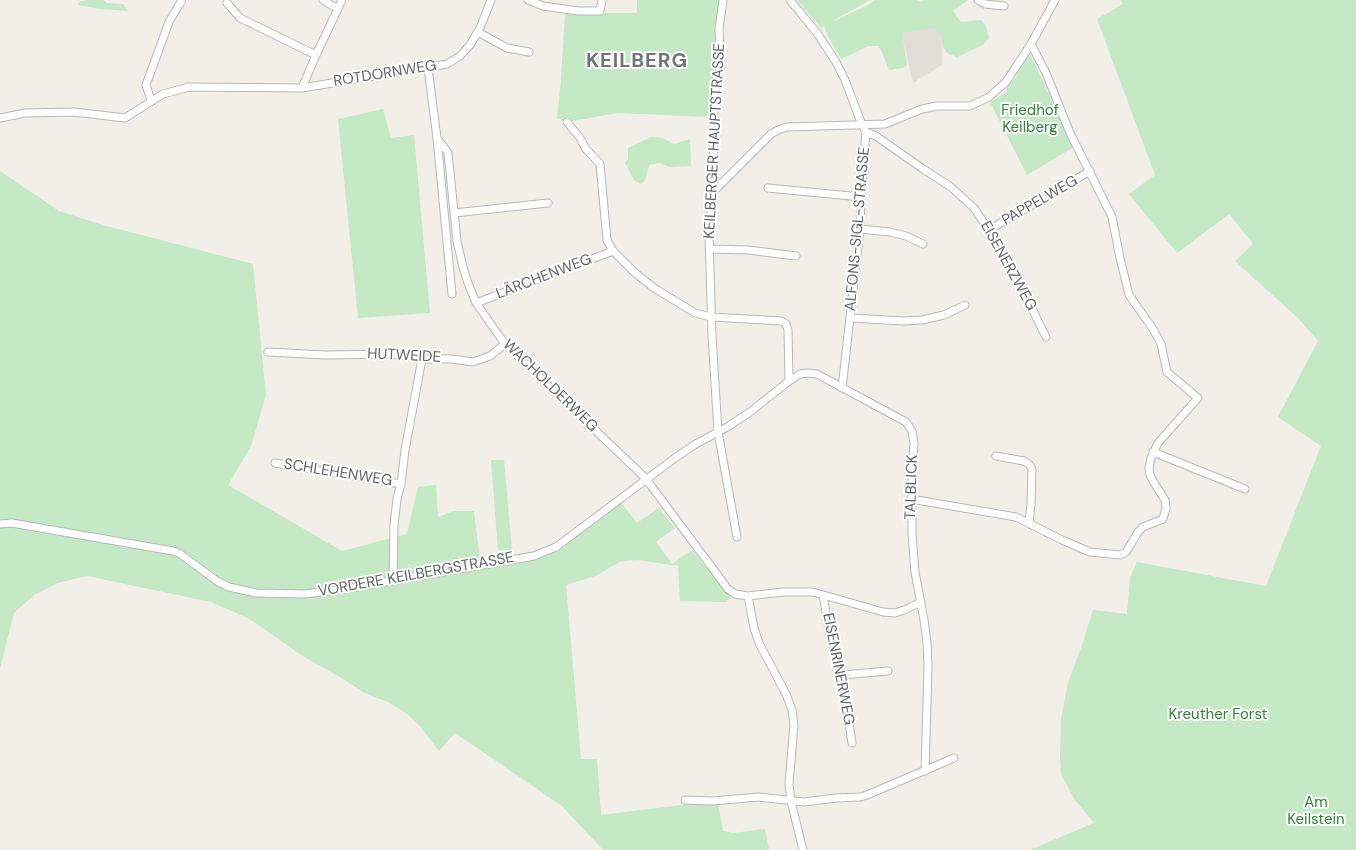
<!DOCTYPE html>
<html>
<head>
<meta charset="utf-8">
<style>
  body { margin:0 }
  canvas { display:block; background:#f1efe8 }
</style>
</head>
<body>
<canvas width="1356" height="850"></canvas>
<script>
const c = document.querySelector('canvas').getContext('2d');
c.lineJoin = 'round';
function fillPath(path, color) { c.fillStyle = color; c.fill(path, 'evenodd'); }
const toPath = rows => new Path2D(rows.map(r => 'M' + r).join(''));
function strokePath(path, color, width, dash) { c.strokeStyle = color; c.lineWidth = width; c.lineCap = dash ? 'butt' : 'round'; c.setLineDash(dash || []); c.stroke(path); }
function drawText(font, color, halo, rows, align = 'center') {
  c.font = font + ' "DM Sans",sans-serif'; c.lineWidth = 4; c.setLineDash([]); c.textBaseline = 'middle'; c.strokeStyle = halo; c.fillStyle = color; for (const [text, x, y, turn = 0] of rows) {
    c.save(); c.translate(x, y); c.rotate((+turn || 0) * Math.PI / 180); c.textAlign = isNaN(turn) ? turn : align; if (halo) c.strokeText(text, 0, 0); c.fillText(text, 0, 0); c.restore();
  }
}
fillPath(toPath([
  [943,25,942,65,913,83,901,32]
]), '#e1ded6');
fillPath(toPath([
  [87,0,103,0,107,3,123,4,128,11,99,9,78,5,79,2],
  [637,0,719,0,716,30,717,56,710,117,617,113,567,122,557,118,561,80,565,13,637,13],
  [797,0,870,0,833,21,834,21,866,6,875,0,916,0,921,2,925,0,968,0,953,11,961,22,982,20,986,26,989,38,983,45,957,57,947,53,943,47,942,37,935,28,902,33,907,65,903,68,889,70,882,52,878,46,869,46,841,59,828,36,824,26,821,28],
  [1120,0,1356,0,1356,850,1030,850,1094,823,1075,800,1061,774,1060,757,1061,719,1068,683,1082,645,1093,610,1127,614,1130,577,1137,562,1266,586,1321,446,1278,417,1318,341,1298,318,1235,261,1253,244,1229,214,1177,253,1129,194,1155,175,1097,19,1123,4],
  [1029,52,1074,147,1027,175,990,102,1007,92,1007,85,1015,79],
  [383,109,391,138,414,135,430,313,358,318,338,119],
  [651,137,663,138,674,144,690,139,691,166,670,167,660,163,649,165,645,181,641,184,634,180,625,163,628,159,628,148],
  [0,171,59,211,103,225,253,264,266,395,251,446,228,485,342,551,407,534,418,487,436,485,438,517,454,511,474,511,480,561,535,551,554,543,554,549,620,501,637,523,659,508,675,528,656,542,672,564,692,550,731,598,726,602,680,601,678,566,638,560,622,561,609,568,598,575,566,585,581,759,597,759,601,815,699,803,718,803,723,831,733,833,765,829,769,850,603,850,562,806,455,733,439,751,419,725,406,713,388,702,365,693,338,676,301,655,250,619,211,602,87,576,58,583,34,595,14,613,0,668],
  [491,460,504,460,512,550,498,550]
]), '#c5e8c5');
const minor = toPath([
  [323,0,338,9],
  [528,0,543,6,578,11,600,11,602,0],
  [723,0,719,29,720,54,714,102,713,188,709,236,712,335,718,432,737,537],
  [790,0,817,33,836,62,845,80,862,125,866,132,861,197,860,229,842,388],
  [978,0,985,4,1004,6],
  [227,3,240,18,316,55],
  [478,32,507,48,529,52],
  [428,68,437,138,448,153,457,241,463,267,468,283,476,303,505,344,637,470,646,479,728,589,735,594,748,596,783,592,813,592,883,612,895,613,904,610,921,602],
  [302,88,316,55,342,0],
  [151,100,146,85,169,22,182,0],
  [0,118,25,113,74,112,125,118,163,94,189,87,302,88,447,64,460,56,470,45,480,28,491,0],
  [567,122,580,138,586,149,600,164,607,240,613,251,634,272,654,288,695,313,711,317,782,321,786,324,788,330,789,381],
  [866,132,876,136,923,169,951,187,974,208,1007,258,1046,337],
  [437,138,452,294],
  [713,188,717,188,771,134,778,130,787,127,885,124,922,109,937,106,970,106,989,97,1006,82,1031,44,1055,0],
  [768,188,861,197],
  [454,213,548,203],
  [860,229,890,232,906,236,923,244],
  [989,230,1090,171],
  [710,249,748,250,796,256],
  [476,303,613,251],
  [851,318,903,321,922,320,944,315,965,305],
  [268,352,325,355,393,354,422,359,452,359,473,362,490,356,505,344],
  [1153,452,1245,489],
  [996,456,1024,461,1029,464,1032,469,1031,504,1029,522],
  [275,463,401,484],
  [911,499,1016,517,1062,540,1090,552,1120,555,1126,552,1128,549,1138,532,1143,527,1163,519,1166,508,1165,500,1153,481,1150,475,1149,468,1151,458,1158,443,1198,398,1167,372,1161,344,1153,329,1129,295,1120,258,1112,217,1070,133,1046,73,1031,44],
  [0,524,12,523,173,551,179,553,217,581,229,587,256,593,305,594,345,589,534,556,556,547,675,458,694,445,729,426,750,412,789,381,800,374,808,373,817,374,906,422,912,431,914,443,912,473,912,534,915,572,924,620,927,642,928,667,925,771],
  [393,580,394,525,397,499,401,484,405,450,422,359],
  [823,595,830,636,842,675,852,743],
  [748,596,754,628,759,643,786,694,792,710,794,725,789,784,791,801,803,850],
  [842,675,888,671],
  [685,800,713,801,758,797,804,802,836,798,860,797,867,795,954,758]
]);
strokePath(minor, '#b5b8bc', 9);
strokePath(minor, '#fff', 7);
drawText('15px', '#5f6368', '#fff', [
  ["ROTDORNWEG",385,74,-9],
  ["KEILBERGER HAUPTSTRASSE",715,141,-87],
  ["PAPPELWEG",1040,201,-30],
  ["ALFONS-SIGL-STRASSE",858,229,-85],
  ["EISENERZWEG",1008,266,61],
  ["LÄRCHENWEG",544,277,-21],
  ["HUTWEIDE",404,356,3],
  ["WACHOLDERWEG",550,386,44],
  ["SCHLEHENWEG",338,473,9],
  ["TALBLICK",912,487,-88],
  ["VORDERE KEILBERGSTRASSE",416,575,-10],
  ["EISENRINERWEG",838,669,79]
]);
drawText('15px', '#348238', '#fff', [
  ["Friedhof",1030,111],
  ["Keilberg",1030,128],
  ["Kreuther Forst",1218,715],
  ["Am",1316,803],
  ["Keilstein",1316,820]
]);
c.letterSpacing = '1px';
drawText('bold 20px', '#70757a', '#fff', [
  ["KEILBERG",637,62]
]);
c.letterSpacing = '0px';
</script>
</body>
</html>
